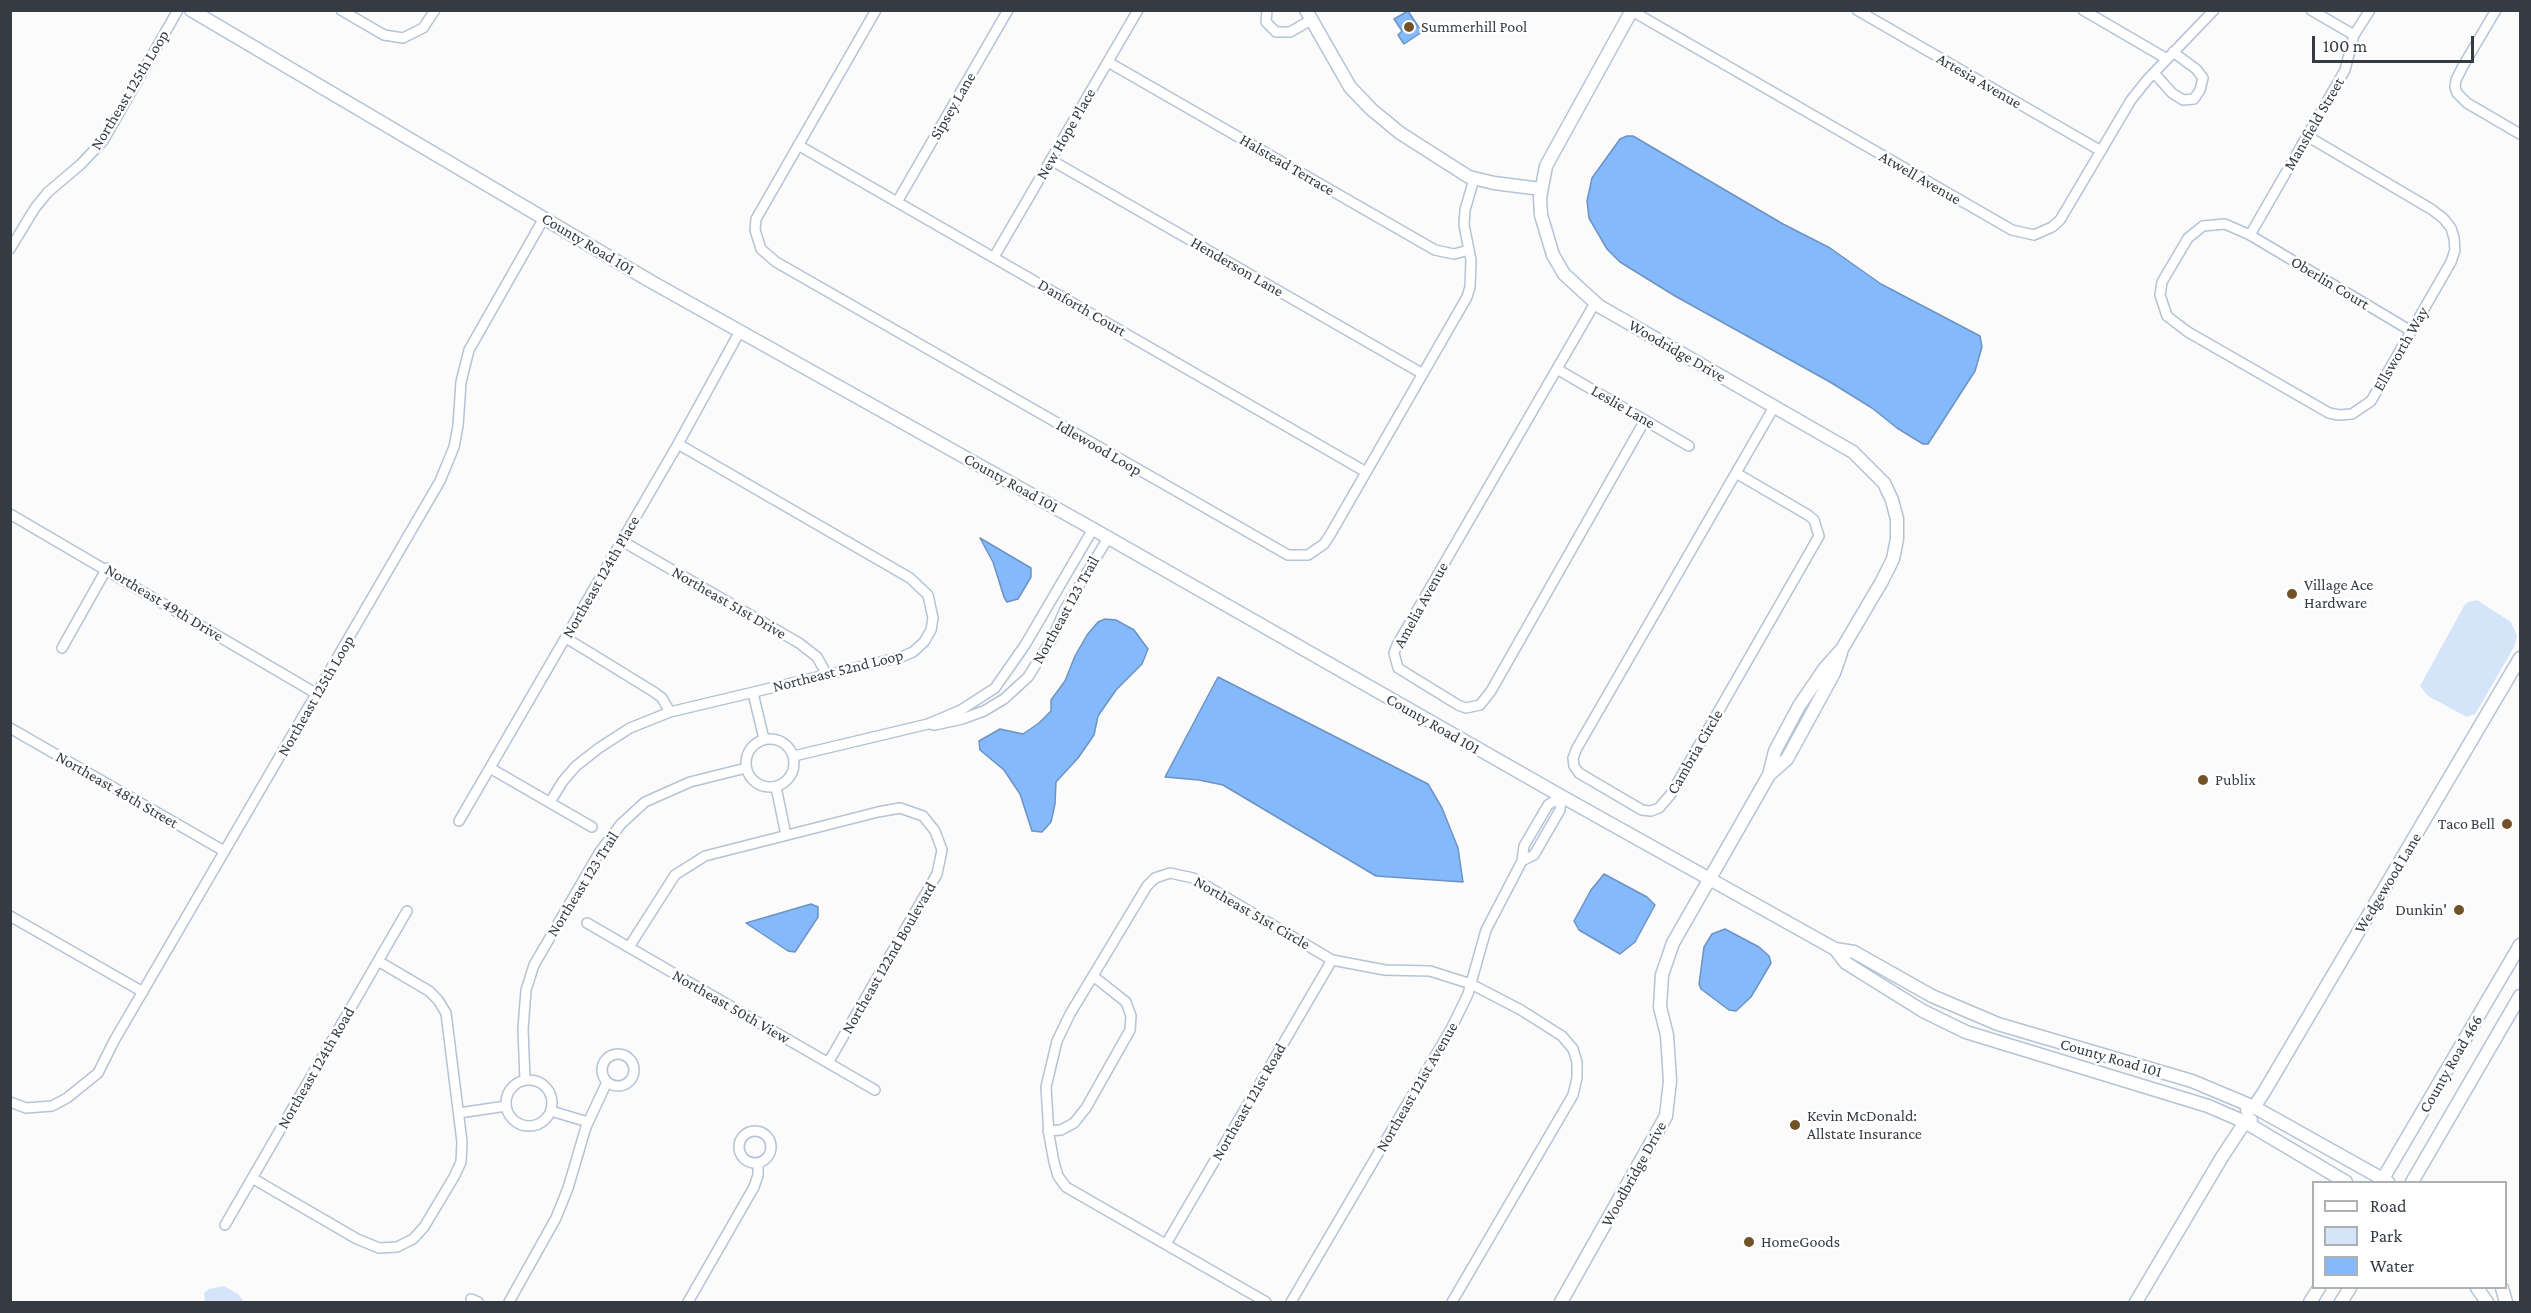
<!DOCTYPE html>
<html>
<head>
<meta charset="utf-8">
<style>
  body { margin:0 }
  #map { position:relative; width:2531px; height:1313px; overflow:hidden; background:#fbfbfb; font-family:"Crimson Pro",serif }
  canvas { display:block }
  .frame { position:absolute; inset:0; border:12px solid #353b43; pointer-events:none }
  .legend { position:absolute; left:2312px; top:1181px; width:195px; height:108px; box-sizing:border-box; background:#fff; border:2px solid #aeb1b4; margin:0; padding:8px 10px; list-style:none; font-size:18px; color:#353b43 }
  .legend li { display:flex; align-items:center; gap:12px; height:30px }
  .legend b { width:30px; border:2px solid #aeb1b4 }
  .scale { position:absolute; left:2312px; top:36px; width:162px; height:27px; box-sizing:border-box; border:3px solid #353b43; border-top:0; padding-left:8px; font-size:18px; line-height:21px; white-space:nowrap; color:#353b43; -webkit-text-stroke:4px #fff; paint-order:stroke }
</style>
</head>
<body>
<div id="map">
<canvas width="2531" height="1313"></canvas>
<div class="frame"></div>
<ul class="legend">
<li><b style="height:8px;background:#fff"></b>Road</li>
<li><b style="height:16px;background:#d4e5f9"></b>Park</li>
<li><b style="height:16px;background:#84b9fb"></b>Water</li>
</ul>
<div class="scale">100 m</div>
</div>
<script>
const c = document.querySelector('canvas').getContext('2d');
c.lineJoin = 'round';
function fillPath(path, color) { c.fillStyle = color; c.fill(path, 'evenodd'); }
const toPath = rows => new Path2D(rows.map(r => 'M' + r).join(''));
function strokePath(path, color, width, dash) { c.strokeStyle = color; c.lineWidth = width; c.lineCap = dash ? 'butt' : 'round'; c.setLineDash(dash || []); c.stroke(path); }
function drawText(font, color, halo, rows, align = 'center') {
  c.font = font + ' "Crimson Pro",serif'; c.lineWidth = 5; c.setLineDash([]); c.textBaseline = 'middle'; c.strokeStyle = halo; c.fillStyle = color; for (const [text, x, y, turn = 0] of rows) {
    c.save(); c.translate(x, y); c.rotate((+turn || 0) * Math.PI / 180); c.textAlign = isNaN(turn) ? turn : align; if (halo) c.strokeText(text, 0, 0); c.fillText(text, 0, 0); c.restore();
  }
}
fillPath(toPath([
  [2477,600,2511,622,2517,636,2514,647,2480,706,2475,714,2467,717,2428,696,2420,686,2464,606,2468,602],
  [224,1286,238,1294,244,1302,205,1302,204,1293,209,1289]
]), '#d4e5f9');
const water = toPath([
  [1408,11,1422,32,1404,44,1398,35,1402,31,1394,19,1408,11],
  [1627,136,1633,136,1783,224,1830,248,1881,284,1980,336,1982,347,1975,371,1928,444,1923,444,1897,428,1872,408,1830,382,1675,296,1620,262,1607,249,1589,218,1587,201,1592,178,1620,139,1627,136],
  [980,538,1031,568,1031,577,1018,599,1007,602,1004,597,993,562,980,538],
  [1105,619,1116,620,1134,630,1148,649,1142,664,1116,690,1098,716,1094,735,1078,758,1056,782,1055,804,1051,822,1042,832,1032,831,1020,794,1004,770,980,750,979,741,1000,729,1023,734,1039,723,1051,711,1051,700,1065,681,1075,656,1087,635,1098,622,1105,619],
  [1218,677,1428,784,1442,808,1458,848,1463,882,1376,876,1223,785,1199,780,1165,777,1218,677],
  [1604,874,1647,897,1655,905,1635,942,1620,954,1579,930,1574,921,1591,890,1604,874],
  [811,904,818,907,818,917,795,952,788,951,746,923,811,904],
  [1725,929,1759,947,1769,956,1771,963,1751,997,1736,1011,1729,1010,1701,989,1699,984,1704,947,1712,934,1725,929]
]);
fillPath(water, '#84b9fb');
strokePath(water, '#6c93c4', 1.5);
const street = toPath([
  [341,10,384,35,403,38,423,28,435,10],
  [876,10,756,219,755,230,761,249,776,262,1288,555,1308,555,1324,544,1330,535,1467,297,1470,287,1471,260,1464,225,1465,210,1474,179],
  [1267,10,1266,22,1276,32,1290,32,1311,20],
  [1857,10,2101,151],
  [2083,10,2167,59],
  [2311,10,2354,35],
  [2496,10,2463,66,2456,80,2455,87,2457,93,2467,103,2520,134],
  [1632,11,2012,230,2034,235,2052,227,2060,220,2131,100,2147,80,2214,10],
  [1108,62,1435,250,1454,254,1469,250],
  [2154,73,2172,93,2183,100,2194,99,2200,90,2203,78,2196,69,2173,52],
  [2307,136,2431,209,2443,218,2451,228,2454,238,2455,250,2451,262,2378,389,2371,401,2352,414,2339,415,2329,413,2188,332,2167,316,2160,295,2162,282,2188,238,2203,226,2225,224,2250,235,2411,331],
  [798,145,1366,472],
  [1051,160,1423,374],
  [897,202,1008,10],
  [2250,235,2345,70,2354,35,2370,10],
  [10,249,35,208,48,192,80,165,103,141,178,10],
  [994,257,1138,10],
  [1595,303,1397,645,1394,653,1398,668,1458,705,1466,708,1480,705,1491,691,1645,420],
  [1557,369,1689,446],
  [1736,473,1808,515,1814,520,1819,536,1671,794,1659,808,1651,811,1642,810,1579,773,1574,766,1573,758,1577,748,1774,407],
  [10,514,317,694],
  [622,541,799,643,817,657,827,675],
  [566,638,654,692,662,698,670,712],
  [62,648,107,568],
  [753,693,764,739],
  [930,724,935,725,962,719,984,711,1004,699,1028,677,1053,637,1065,609,1108,538],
  [10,728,224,851],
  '746 763a24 24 0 1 1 48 0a24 24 0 1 1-48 0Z',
  [794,756,928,724,961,710,995,688,1025,645,1093,529],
  [490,768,592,827],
  [776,787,786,835],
  [550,802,563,781,576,766,599,748,630,728,670,712,901,657,913,652,924,642,931,630,933,618,928,595,910,578,678,444],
  [459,821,678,444,740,331],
  [1522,861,1534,855,1560,810,1561,796],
  [10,916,143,992],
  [587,923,875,1090],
  [629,947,675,875,705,856,878,812,900,808,923,816,935,831,942,850,937,874,828,1063],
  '602 1070a16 16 0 1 1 32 0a16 16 0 1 1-32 0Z',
  '506 1103a23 23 0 1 1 46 0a23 23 0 1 1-46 0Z',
  [525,1080,523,1029,526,990,534,965,599,853,621,824,645,802,690,782,746,768],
  [10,1102,26,1108,52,1106,67,1098,98,1073,114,1041,440,481,454,447,458,426,461,382,469,350,544,218],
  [551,1111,588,1122],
  [459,1113,506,1106],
  [1048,1131,1061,1130,1074,1123,1086,1108,1130,1030,1131,1016,1126,1002,1093,976],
  '739 1147a16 16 0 1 1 32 0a16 16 0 1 1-32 0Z',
  [252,1178,357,1239,379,1248,397,1247,413,1239,424,1227,454,1177,461,1162,462,1142,446,1013,438,1000,429,991,378,961],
  [225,1225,407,911],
  [1166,1244,1332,960],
  [471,1299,478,1302],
  [509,1302,556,1218,568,1188,586,1127,607,1082],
  [688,1302,754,1187,758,1175,758,1163],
  [1266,1302,1066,1187,1058,1176,1054,1162,1049,1135,1046,1087,1057,1041,1070,1014,1147,886,1155,878,1170,873,1193,878,1332,960,1385,970,1430,971,1471,984,1521,1010,1562,1036,1573,1049,1577,1062,1577,1078,1573,1095,1452,1302],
  [1291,1302,1451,1029,1468,994,1486,930,1522,861,1524,846,1548,805,1561,796]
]);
const secondary = toPath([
  [191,10,650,281,1093,529,1561,796,1835,949,1846,963,1923,1011,1966,1032,2208,1106,2245,1122,2346,1182],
  [1306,10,1350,87,1371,109,1400,133,1469,177,1494,183,1541,189],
  [1769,775,1787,759,1834,673,1841,653],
  [1835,949,1854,952,1932,996,1998,1024,2192,1081,2254,1107,2388,1182],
  [2247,1110,2254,1107,2264,1092,2520,658],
  [2381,1182,2520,945],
  [2412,1182,2520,996],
  [2477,1288,2487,1302],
  [2502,1288,2506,1302],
  [1561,1302,1666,1116,1670,1081,1667,1035,1660,1007,1662,975,1673,943,1769,775,1775,751,1799,706,1825,668,1842,649,1882,581,1893,559,1897,539,1897,519,1892,500,1884,483,1853,452,1599,306,1564,274,1553,255,1541,215,1540,198,1546,166,1632,10],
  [2136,1302,2222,1157,2245,1122,2251,1120],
  [2310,1302,2319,1288],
  [2341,1302,2350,1288]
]);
strokePath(street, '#b4c3d5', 12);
strokePath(secondary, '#b4c3d5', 15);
strokePath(street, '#fff', 9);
strokePath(secondary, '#fff', 12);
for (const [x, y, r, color] of [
  [1409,27,6,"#725328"],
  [2292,594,6,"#725328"],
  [2203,780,6,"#725328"],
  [2507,824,6,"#725328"],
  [2459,910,6,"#725328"],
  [1795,1125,6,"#725328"],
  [1749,1242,6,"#725328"]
]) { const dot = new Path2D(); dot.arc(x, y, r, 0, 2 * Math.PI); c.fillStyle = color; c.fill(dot); strokePath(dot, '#fff', 2); }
drawText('16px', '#353b43', '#fff', [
  ["Summerhill Pool",1421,27],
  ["Village Ace",2304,585],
  ["Hardware",2304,603],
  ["Publix",2215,780],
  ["Taco Bell",2495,824,"right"],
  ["Dunkin'",2447,910,"right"],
  ["Kevin McDonald:",1807,1116],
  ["Allstate Insurance",1807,1134],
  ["HomeGoods",1761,1242]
], 'left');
drawText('16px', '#353b43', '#fff', [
  ["Artesia Avenue",1979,81,30],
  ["Northeast 125th Loop",130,90,-59],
  ["Sipsey Lane",953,106,-60],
  ["Mansfield Street",2314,124,-60],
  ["New Hope Place",1066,134,-60],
  ["Halstead Terrace",1287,165,30],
  ["Atwell Avenue",1920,178,30],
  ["County Road 101",588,244,31],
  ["Henderson Lane",1237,267,30],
  ["Oberlin Court",2330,283,31],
  ["Danforth Court",1082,308,30],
  ["Ellsworth Way",2401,349,-60],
  ["Woodridge Drive",1677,351,30],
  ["Leslie Lane",1623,407,30],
  ["Idlewood Loop",1099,448,30],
  ["County Road 101",1011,483,29],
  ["Northeast 124th Place",601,577,-60],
  ["Northeast 49th Drive",164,603,31],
  ["Northeast 51st Drive",729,603,30],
  ["Amelia Avenue",1421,605,-61],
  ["Northeast 123 Trail",1066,610,-61],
  ["Northeast 52nd Loop",838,671,-14],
  ["Northeast 125th Loop",316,696,-60],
  ["County Road 101",1433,724,30],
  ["Cambria Circle",1695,752,-60],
  ["Northeast 48th Street",117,790,30],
  ["Wedgewood Lane",2388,883,-59],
  ["Northeast 123 Trail",583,884,-58],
  ["Northeast 51st Circle",1252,913,30],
  ["Northeast 122nd Boulevard",889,958,-60],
  ["Northeast 50th View",731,1007,30],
  ["County Road 101",2111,1058,16],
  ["County Road 466",2451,1064,-60],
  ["Northeast 124th Road",316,1068,-60],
  ["Northeast 121st Avenue",1417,1087,-60],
  ["Northeast 121st Road",1249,1102,-60],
  ["Woodbridge Drive",1634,1174,-61]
]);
</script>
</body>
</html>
